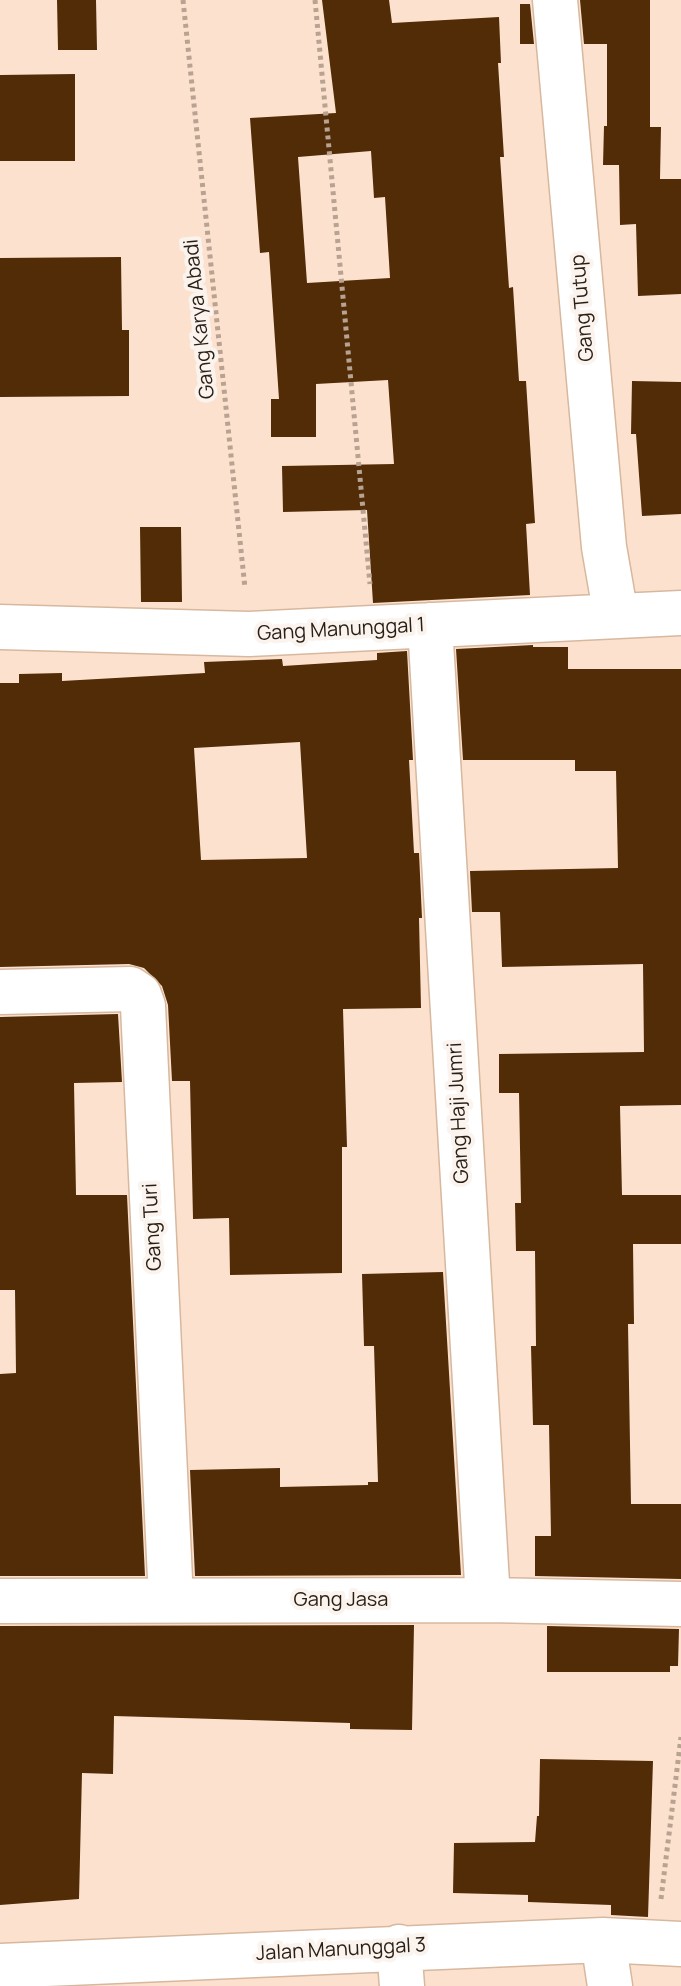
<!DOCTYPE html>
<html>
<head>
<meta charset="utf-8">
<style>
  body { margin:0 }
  canvas { display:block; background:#fce2ce }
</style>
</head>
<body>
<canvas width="681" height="1986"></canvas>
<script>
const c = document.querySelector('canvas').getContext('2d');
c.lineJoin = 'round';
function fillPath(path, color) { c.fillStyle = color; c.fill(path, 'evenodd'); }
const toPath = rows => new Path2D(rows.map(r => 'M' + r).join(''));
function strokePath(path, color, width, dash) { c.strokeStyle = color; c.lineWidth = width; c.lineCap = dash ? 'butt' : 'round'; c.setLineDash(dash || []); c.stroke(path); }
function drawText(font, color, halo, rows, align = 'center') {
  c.font = font + ' Manrope,sans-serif'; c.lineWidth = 8; c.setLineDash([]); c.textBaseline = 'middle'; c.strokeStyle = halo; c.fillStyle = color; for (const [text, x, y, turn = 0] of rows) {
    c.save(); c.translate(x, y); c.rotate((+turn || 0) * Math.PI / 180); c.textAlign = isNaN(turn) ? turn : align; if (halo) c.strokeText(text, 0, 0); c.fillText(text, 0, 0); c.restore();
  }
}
fillPath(toPath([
  [57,0,96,0,97,50,58,50],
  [322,0,389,0,392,23,499,17,501,63,498,63,504,157,500,157,509,288,513,287,519,381,526,381,535,523,526,524,530,595,373,603,367,510,283,512,282,466,394,464,388,380,316,384,316,437,271,437,271,399,279,399,269,252,260,253,250,118,336,113],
  [371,151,374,198,385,197,390,278,307,283,298,157],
  [580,0,650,0,650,127,661,127,660,179,681,179,681,294,638,296,636,224,620,225,619,165,603,165,604,126,607,126,607,44,584,44],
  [520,4,530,4,534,44,520,44],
  [75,74,75,161,0,161,0,75],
  [121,257,122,330,129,330,129,396,0,397,0,258],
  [632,381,681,382,681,514,642,516,636,434,631,434],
  [140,527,181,527,182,602,141,602],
  [533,645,533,647,568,647,568,669,681,669,681,1105,620,1106,622,1195,681,1195,681,1244,633,1244,634,1324,628,1324,631,1504,681,1504,681,1579,535,1576,535,1536,551,1536,549,1425,533,1425,531,1346,536,1346,535,1251,516,1251,515,1203,521,1203,519,1093,499,1093,499,1054,644,1052,643,964,502,967,500,912,472,912,470,871,618,868,616,771,575,771,575,760,463,760,456,649],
  [407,651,413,760,409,760,414,853,419,853,422,918,419,918,421,1008,343,1009,347,1147,342,1147,342,1273,230,1275,229,1218,193,1219,190,1081,172,1081,168,1005,162,986,144,968,129,964,0,967,0,683,19,683,19,674,62,673,62,681,151,676,205,673,204,662,282,659,283,666,377,660,377,653],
  [300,742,307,858,201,860,194,748],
  [118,1014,122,1082,74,1083,76,1195,127,1195,145,1576,0,1576,0,1374,16,1373,15,1290,0,1290,0,1017],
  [443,1272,461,1575,195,1576,190,1470,280,1468,280,1487,368,1485,368,1482,378,1482,374,1346,364,1346,362,1274],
  [414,1625,412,1730,350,1729,350,1723,114,1716,113,1774,82,1773,79,1899,0,1905,0,1626],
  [547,1626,679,1629,678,1666,670,1666,670,1672,547,1672],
  [540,1759,653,1761,648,1917,611,1915,611,1905,528,1902,528,1895,453,1893,454,1843,535,1842,537,1816,539,1816]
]), '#512c07');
const street = toPath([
  [555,0,604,547,616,616],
  [430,625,488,1600],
  [0,627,249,634,681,613],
  [0,992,130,989,139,995,143,1006,171,1600],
  [0,1601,488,1600,681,1604],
  [603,1940,610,1986],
  [399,1947,402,1986],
  [0,1966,603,1940,681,1944]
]);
strokePath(street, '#d7b89f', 47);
strokePath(toPath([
  [183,0,245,588],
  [315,0,370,584],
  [661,1899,681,1737]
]), '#b8a392', 5, [4, 4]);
strokePath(street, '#fff', 44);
drawText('20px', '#291e14', '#faf3ee', [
  ["Gang Tutup",583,308,-95],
  ["Gang Karya Abadi",200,319,-96],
  ["Gang Manunggal 1",341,630,-3],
  ["Gang Haji Jumri",459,1113,-93],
  ["Gang Turi",153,1227,-93],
  ["Gang Jasa",341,1600],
  ["Jalan Manunggal 3",341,1950,-3]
]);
</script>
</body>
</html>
